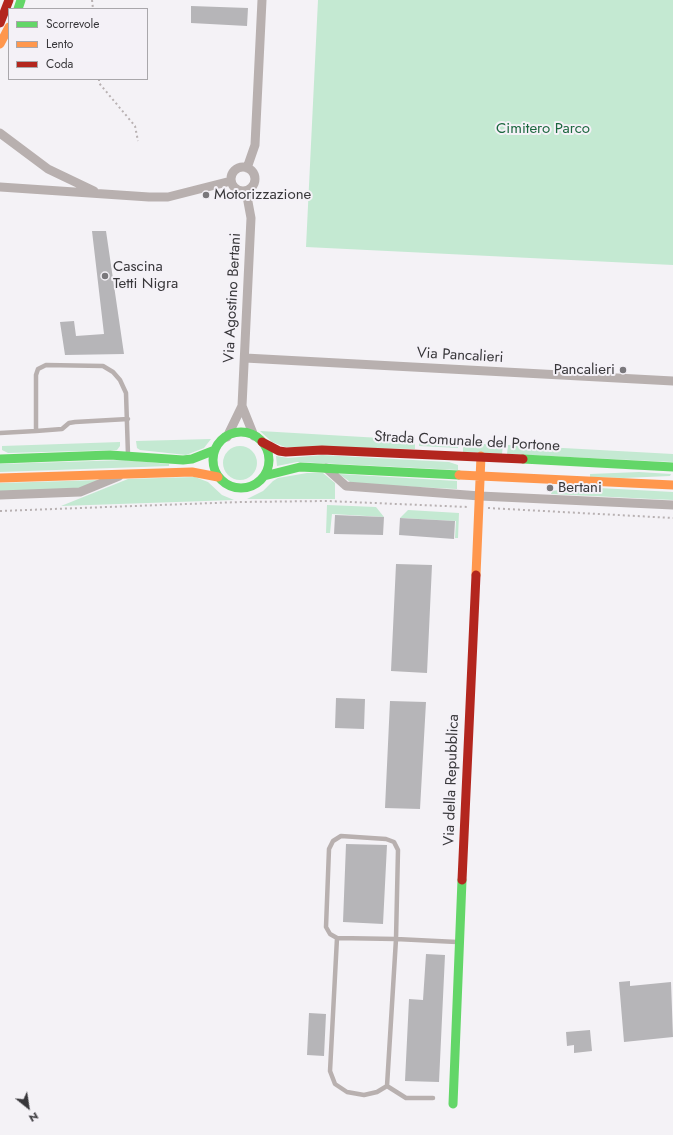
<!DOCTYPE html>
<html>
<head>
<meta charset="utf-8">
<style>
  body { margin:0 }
  #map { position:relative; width:673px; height:1135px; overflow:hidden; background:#f4f2f6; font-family:Jost,sans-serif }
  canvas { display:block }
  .legend { position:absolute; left:8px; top:8px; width:140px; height:72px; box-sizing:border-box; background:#f4f1f7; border:1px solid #a9a7ab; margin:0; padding:5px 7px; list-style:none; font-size:12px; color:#38373a }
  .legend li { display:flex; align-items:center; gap:8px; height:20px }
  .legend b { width:20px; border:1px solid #a9a7ab }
  .north { position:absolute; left:8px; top:1087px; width:40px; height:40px; -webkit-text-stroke:3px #f4f1f7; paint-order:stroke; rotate:150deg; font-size:11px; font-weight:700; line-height:16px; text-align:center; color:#38373a }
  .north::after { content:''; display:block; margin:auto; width:14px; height:18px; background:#38373a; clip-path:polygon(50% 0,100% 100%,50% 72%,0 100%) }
</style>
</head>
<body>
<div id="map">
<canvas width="673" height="1135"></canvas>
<ul class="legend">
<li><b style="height:5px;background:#63d668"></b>Scorrevole</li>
<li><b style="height:5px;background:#ff974d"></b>Lento</li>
<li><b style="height:5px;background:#b3261e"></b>Coda</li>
</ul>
<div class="north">N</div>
</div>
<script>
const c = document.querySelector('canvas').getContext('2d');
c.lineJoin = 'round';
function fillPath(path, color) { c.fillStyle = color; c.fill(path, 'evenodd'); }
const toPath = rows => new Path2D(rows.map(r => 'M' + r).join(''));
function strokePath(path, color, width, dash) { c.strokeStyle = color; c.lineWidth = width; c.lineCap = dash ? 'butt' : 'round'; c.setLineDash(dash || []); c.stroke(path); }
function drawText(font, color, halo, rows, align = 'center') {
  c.font = font + ' Jost,sans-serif'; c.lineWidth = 4; c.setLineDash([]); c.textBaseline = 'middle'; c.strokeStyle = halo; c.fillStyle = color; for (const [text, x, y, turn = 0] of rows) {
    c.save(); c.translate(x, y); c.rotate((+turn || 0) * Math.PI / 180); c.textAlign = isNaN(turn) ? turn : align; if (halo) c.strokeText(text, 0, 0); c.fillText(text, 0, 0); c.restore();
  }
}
fillPath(toPath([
  [318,0,673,0,673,265,306,247],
  [260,431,415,440,415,449,285,447,272,442],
  [211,439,204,448,186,455,140,450,137,448,136,441],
  [419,441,459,443,458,448,419,446],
  [120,442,120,446,117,450,8,453,2,450,2,446],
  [463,443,503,445,502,454,463,452],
  [508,445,673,454,673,462,507,454],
  '223 463a17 17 0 1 1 34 0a17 17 0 1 1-34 0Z',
  [322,455,449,462,458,465,458,470,297,462,277,466,276,456,288,458],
  [125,460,169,464,169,466,0,472,0,464],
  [639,472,671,474,670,476,624,478,590,477,590,474],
  [307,473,323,473,335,483,335,499,247,499,263,491,273,481,278,478],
  [339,474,457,481,457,489,353,484],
  [195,477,208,482,222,495,234,500,61,506,128,479],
  [100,480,80,489,0,492,0,483],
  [581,487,673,492,673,500,551,494,552,491],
  [327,505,376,507,384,517,332,514,330,533,326,533],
  [408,510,459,513,458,538,455,538,456,521,400,518]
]), '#c4e9d2');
fillPath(toPath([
  [191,6,248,8,247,26,191,23],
  [92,231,106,231,124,354,65,355,60,322,74,321,76,336,104,334],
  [335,515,384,517,383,535,334,534],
  [400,518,455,521,454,539,399,535],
  [396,564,432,565,427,673,391,671],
  [336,698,365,699,364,729,335,728],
  [390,701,426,702,420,809,385,808],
  [346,844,387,845,383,924,343,922],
  [426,954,445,955,439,1082,405,1081,409,999,423,1000],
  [630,981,630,986,671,982,673,1037,624,1042,619,982],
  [309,1013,326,1014,324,1056,307,1055],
  [590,1030,592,1051,574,1053,574,1045,567,1046,566,1032]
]), '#b6b5b8');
strokePath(toPath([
  [92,0,93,9],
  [99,79,99,83,135,126,138,141],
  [488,508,673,518],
  [0,511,241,502,327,501,468,507]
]), '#b8b1b2', 2, [2, 3]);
strokePath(toPath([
  [36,431,62,429,69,423,75,422,128,419],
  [0,433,36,431,36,375,38,369,46,365,103,366,113,372,120,380,126,393,128,455],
  [337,938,330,934,326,927,329,849,333,841,341,836,386,839,394,842,398,850,396,939,387,1086,377,1092,364,1095,347,1092,335,1084,330,1071,337,938,396,939,457,942],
  [387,1086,406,1098,433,1098]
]), '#b8b0af', 4.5);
strokePath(toPath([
  [0,133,48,169,94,191],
  '231 179a12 12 0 1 1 24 0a12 12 0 1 1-24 0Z',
  [247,168,255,145,262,0],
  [0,187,149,197,168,197,231,181],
  [246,191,251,218,242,406,254,436],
  [245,358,673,381],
  [227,437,242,406],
  [326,468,346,486,480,496,673,505],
  [0,495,80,492,119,476]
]), '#b8b0af', 9);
strokePath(toPath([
  [18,9,21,0],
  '213 460a28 28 0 1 1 56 0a28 28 0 1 1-56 0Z',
  [0,459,110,455,183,460,192,459,215,450],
  [523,459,673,467],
  [264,476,300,467,459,475],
  [453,1104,462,880]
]), '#63d668', 9);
strokePath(toPath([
  [0,44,9,27],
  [459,475,673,485],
  [0,478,192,472,218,477],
  [476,575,481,456]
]), '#ff974d', 9);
strokePath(toPath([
  [0,23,9,0],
  [262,442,279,451,286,452,322,450,523,459],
  [462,880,476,575]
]), '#b3261e', 9);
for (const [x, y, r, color] of [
  [206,195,4,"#7a787c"],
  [105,276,4,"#7a787c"],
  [623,370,4,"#7a787c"],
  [550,488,4,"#7a787c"]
]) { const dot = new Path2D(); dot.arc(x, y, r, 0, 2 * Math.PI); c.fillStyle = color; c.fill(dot); strokePath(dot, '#f4f1f7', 1.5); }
drawText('15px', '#1c673f', '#f4f1f7', [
  ["Cimitero Parco",543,129]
]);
drawText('15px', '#38373a', '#f4f1f7', [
  ["Motorizzazione",214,195],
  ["Cascina",113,267],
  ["Tetti Nigra",113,284],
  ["Pancalieri",615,370,"right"],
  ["Bertani",558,488]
], 'left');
drawText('15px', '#38373a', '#f4f1f7', [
  ["Via Agostino Bertani",233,298,-87],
  ["Via Pancalieri",460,356,3],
  ["Strada Comunale del Portone",467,442,3],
  ["Via della Repubblica",452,780,-88]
]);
</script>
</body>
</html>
